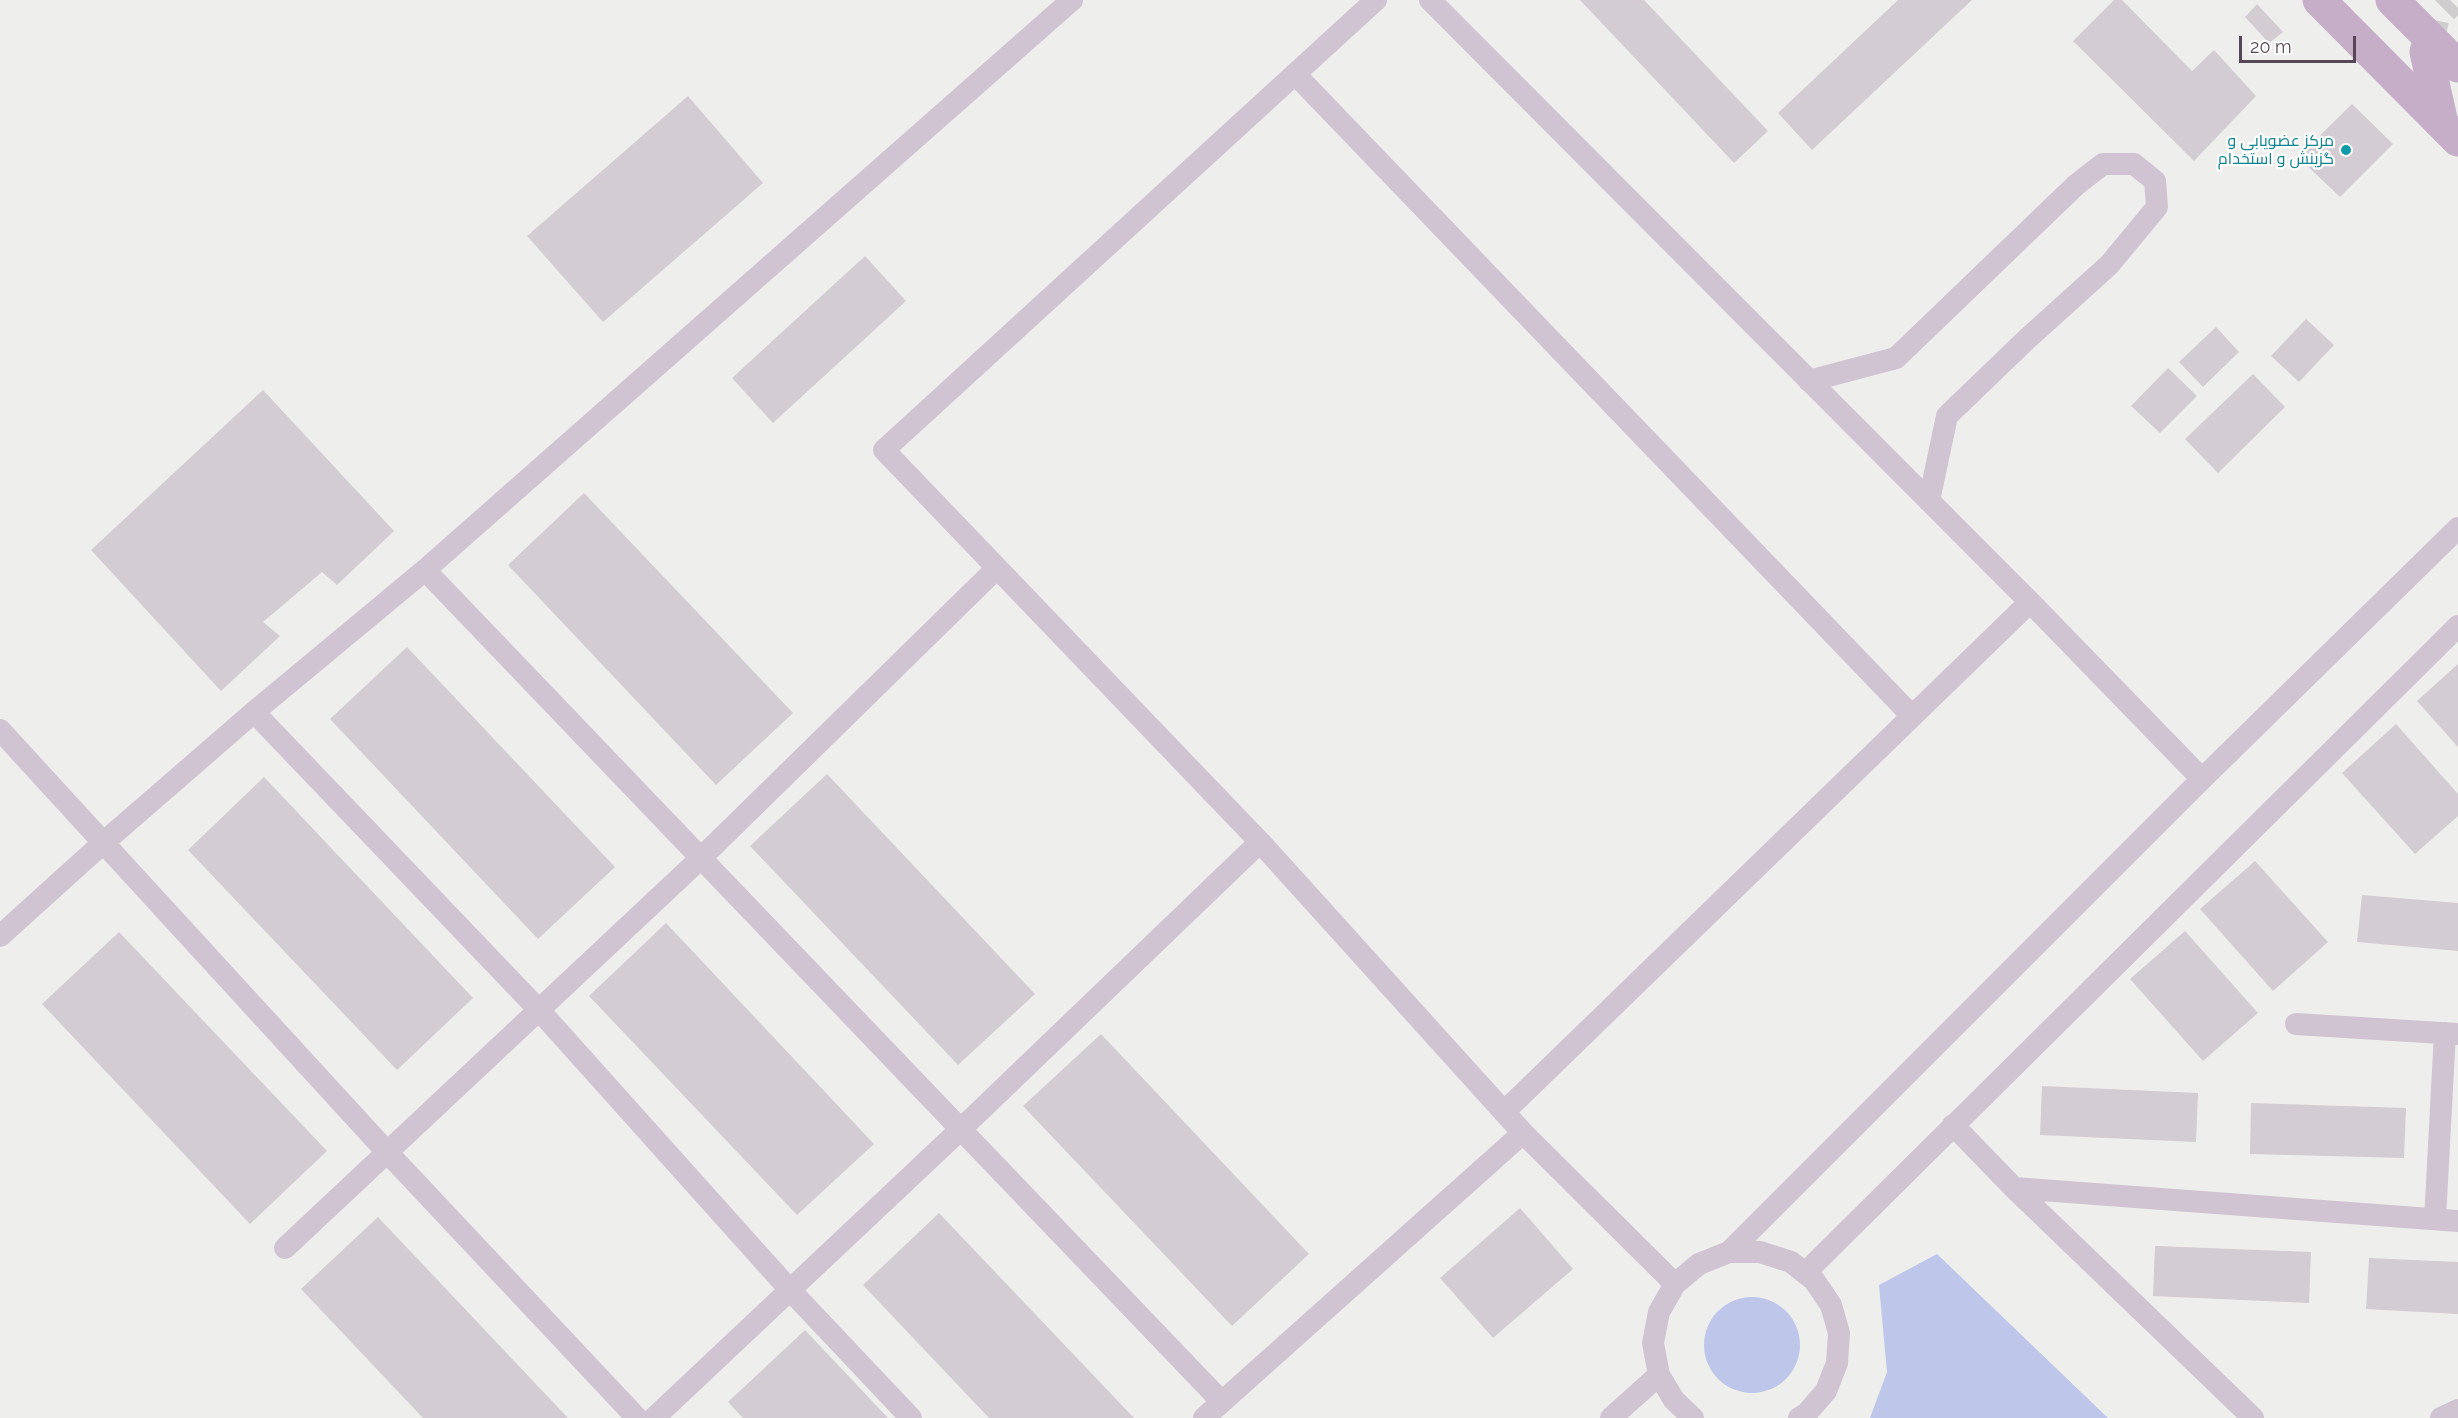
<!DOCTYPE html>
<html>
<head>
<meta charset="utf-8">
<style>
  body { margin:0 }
  #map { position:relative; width:2458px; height:1418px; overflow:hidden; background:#eeefec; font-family:Raleway,sans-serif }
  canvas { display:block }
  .scale { position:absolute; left:2239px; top:36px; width:117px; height:27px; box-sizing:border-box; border:3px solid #564758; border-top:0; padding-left:8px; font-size:18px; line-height:21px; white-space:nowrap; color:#564758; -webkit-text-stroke:4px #fff; paint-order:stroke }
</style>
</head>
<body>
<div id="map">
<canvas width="2458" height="1418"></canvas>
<div class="scale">20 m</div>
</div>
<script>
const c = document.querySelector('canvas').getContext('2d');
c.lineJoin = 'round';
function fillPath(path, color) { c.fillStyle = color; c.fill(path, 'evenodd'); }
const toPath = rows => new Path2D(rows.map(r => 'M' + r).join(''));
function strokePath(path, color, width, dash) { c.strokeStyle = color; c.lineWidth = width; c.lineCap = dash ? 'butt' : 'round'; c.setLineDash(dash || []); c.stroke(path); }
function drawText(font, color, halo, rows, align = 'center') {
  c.font = font + ' Raleway,Cairo,sans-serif'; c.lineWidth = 4.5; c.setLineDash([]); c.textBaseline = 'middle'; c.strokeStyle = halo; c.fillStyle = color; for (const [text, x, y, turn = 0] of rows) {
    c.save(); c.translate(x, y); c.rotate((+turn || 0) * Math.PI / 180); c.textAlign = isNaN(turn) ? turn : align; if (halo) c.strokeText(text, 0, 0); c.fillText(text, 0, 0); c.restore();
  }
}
fillPath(toPath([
  [1937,1254,2108,1418,1870,1418,1887,1372,1879,1285],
  '1704 1345a48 48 0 1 1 96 0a48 48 0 1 1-96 0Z'
]), '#bec6e9');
fillPath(toPath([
  [1580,0,1644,0,1768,131,1734,163],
  [1898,0,1972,0,1812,150,1778,113],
  [2114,0,2122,0,2192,71,2214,50,2256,96,2194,161,2073,41],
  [2257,4,2283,32,2269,43,2245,17],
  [688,96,763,183,603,322,527,236],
  [2352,104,2393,144,2340,197,2298,157],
  [865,256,906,301,773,423,732,378],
  [2306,319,2334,345,2299,382,2271,356],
  [2216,327,2239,352,2203,387,2179,362],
  [2168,368,2197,396,2160,433,2131,406],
  [2253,374,2285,407,2218,473,2185,439],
  [263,390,394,531,337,585,322,572,263,622,280,636,221,691,91,550],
  [584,493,793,713,716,785,508,565],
  [407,647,615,867,538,939,330,719],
  [2458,664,2458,747,2417,701],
  [2396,724,2458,794,2458,816,2415,854,2342,773],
  [827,774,1035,994,958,1065,750,846],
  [264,777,473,998,397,1070,188,850],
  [2255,861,2328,942,2273,991,2200,909],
  [2362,895,2458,903,2458,951,2357,942],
  [666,923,874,1144,797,1215,589,996],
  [2185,931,2258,1013,2203,1061,2130,979],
  [119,932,327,1151,250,1224,42,1004],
  [1101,1034,1309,1254,1232,1326,1023,1106],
  [2042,1086,2198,1093,2196,1142,2040,1135],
  [2251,1103,2406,1108,2404,1158,2250,1154],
  [1520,1208,1573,1269,1493,1338,1440,1278],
  [939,1213,1134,1418,989,1418,863,1285],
  [378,1217,568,1418,423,1418,301,1289],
  [2155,1246,2311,1252,2309,1303,2153,1296],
  [2369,1258,2458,1262,2458,1314,2366,1309],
  [805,1330,888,1418,743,1418,728,1402]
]), '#d3ccd3');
strokePath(toPath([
  [2426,52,2433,17,2450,0]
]), '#d0cdce', 33, [33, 16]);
strokePath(toPath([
  [1376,0,884,450,1260,842,1523,1133,1675,1284],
  [1430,0,2030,602,2202,779],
  [1295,74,1912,716],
  [1809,381,1896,358,2076,185,2103,164,2134,164,2155,181,2157,207,2109,265,2027,339,1947,416,1929,501],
  [425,570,1222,1402],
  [254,712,539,1010,790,1290,911,1418],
  [0,730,387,1152,637,1418],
  [0,936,103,843,254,712,425,570,1072,0],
  [2296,1024,2458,1034],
  [1504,1112,2030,602],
  [1953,1125,2014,1188,2253,1418],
  [2014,1188,2458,1221],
  [2435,1219,2445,1033],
  [285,1248,701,858,997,568],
  [1729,1252,2202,779,2458,528],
  [1805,1273,2458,626],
  [654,1418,961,1129,1260,842],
  [1204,1418,1523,1133],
  [1611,1418,1659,1375],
  [1693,1418,1674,1400,1659,1375,1653,1343,1659,1312,1675,1284,1699,1264,1729,1252,1760,1252,1791,1262,1814,1280,1831,1305,1839,1333,1837,1363,1826,1391,1807,1413,1799,1418],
  [2441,1418,2458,1410]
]), '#d1c4d2', 22);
strokePath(toPath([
  [2319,0,2458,140],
  [2392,0,2458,66],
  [2426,52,2442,123]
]), '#c6aec9', 33);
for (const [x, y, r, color] of [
  [2346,150,6,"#0f9aa8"]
]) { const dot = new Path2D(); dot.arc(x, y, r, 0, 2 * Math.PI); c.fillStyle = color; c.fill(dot); strokePath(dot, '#fff', 2); }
drawText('16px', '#0d838f', '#fff', [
  ["مرکز عضویابی و",2334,141],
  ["گزینش و استخدام",2334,159]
], 'right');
</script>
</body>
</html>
